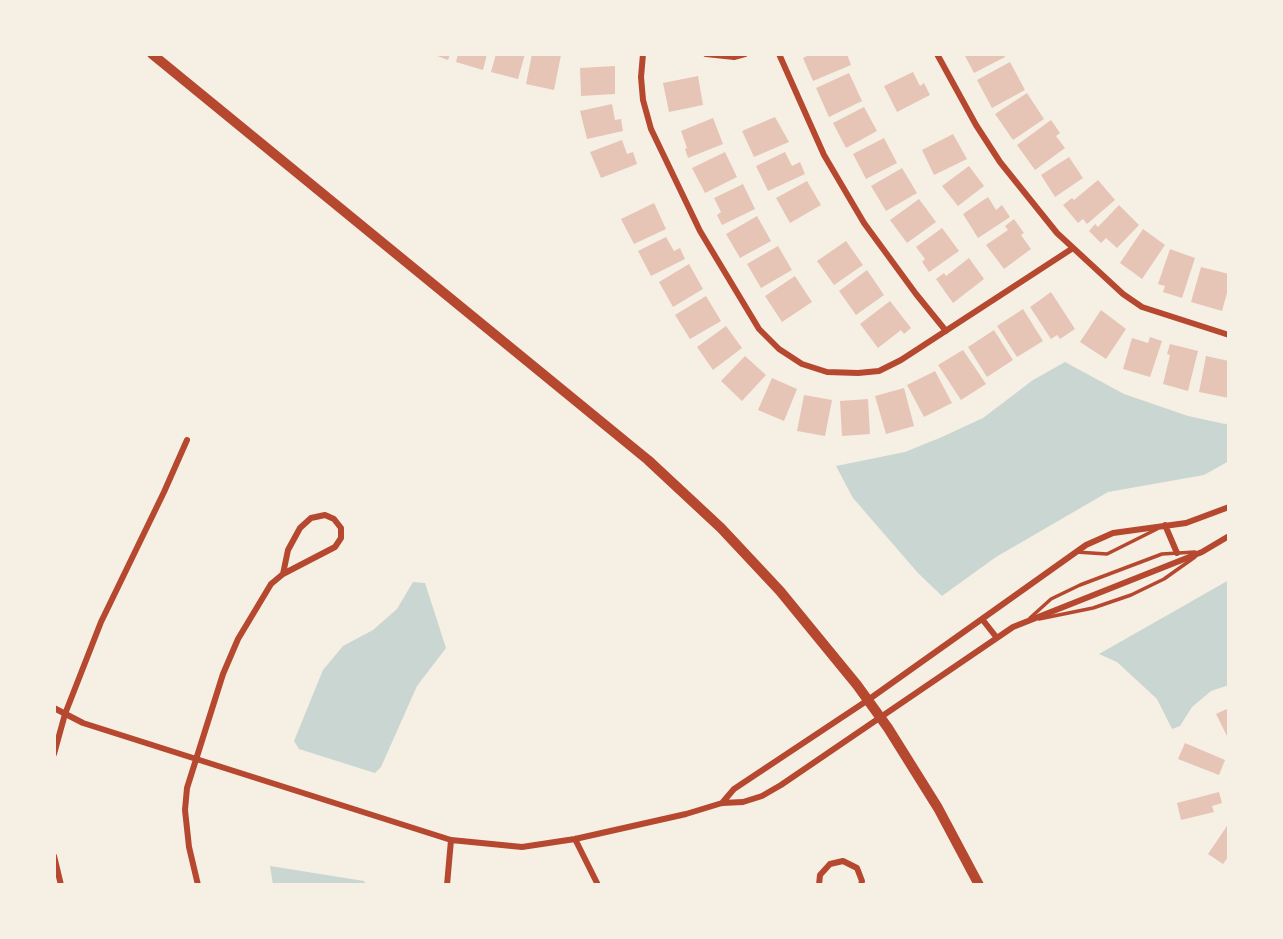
<!DOCTYPE html>
<html>
<head>
<meta charset="utf-8">
<style>
  body { margin:0 }
  #map { position:relative; width:1283px; height:939px; overflow:hidden; background:#f6efe4; font-family:"Open Sans",sans-serif }
  canvas { display:block }
  .frame { position:absolute; inset:0; border:56px solid #f6efe4; pointer-events:none }
</style>
</head>
<body>
<div id="map">
<canvas width="1283" height="939"></canvas>
<div class="frame"></div>
</div>
<script>
const c = document.querySelector('canvas').getContext('2d');
c.lineJoin = 'round';
function fillPath(path, color) { c.fillStyle = color; c.fill(path, 'evenodd'); }
const toPath = rows => new Path2D(rows.map(r => 'M' + r).join(''));
function strokePath(path, color, width, dash) { c.strokeStyle = color; c.lineWidth = width; c.lineCap = dash ? 'butt' : 'round'; c.setLineDash(dash || []); c.stroke(path); }
fillPath(toPath([
  [1065,362,1124,394,1188,416,1225,424,1229,423,1229,461,1204,475,1108,492,996,557,942,596,918,573,853,498,836,466,905,452,942,437,983,418,1033,380],
  [1229,580,1229,685,1211,691,1192,707,1180,726,1172,729,1157,699,1117,662,1099,654],
  [413,582,425,583,446,648,417,686,381,767,375,773,299,749,294,741,323,670,343,646,373,630,397,609],
  [270,866,364,881,366,885,273,885]
]), '#c9d6d2');
fillPath(toPath([
  [432,54,450,54,448,60],
  [458,54,487,54,483,70,456,62],
  [496,54,525,54,518,79,491,72],
  [532,54,561,55,554,90,526,84],
  [811,54,847,54,851,65,813,81,803,58],
  [964,54,1004,54,1005,57,974,73],
  [1010,62,1025,90,992,108,977,80],
  [615,66,615,94,581,96,580,68],
  [913,72,920,86,924,83,930,95,897,112,884,86],
  [849,73,862,101,829,117,816,88],
  [698,76,703,105,669,112,663,83],
  [1027,93,1044,119,1013,140,995,114],
  [612,104,615,120,621,119,623,131,587,139,580,111],
  [864,107,877,131,846,148,833,123],
  [775,117,789,142,754,157,742,131],
  [713,118,723,144,688,158,685,149,687,148,681,131],
  [1051,120,1060,133,1056,136,1065,148,1035,170,1017,145],
  [953,134,967,159,934,175,922,150],
  [884,138,897,163,866,179,853,154],
  [622,140,627,154,633,152,637,164,601,178,590,152],
  [725,152,737,177,705,193,692,168],
  [785,152,792,166,800,162,805,174,768,191,756,166],
  [1069,157,1083,178,1055,197,1041,175],
  [969,166,984,186,958,206,942,186],
  [902,168,917,193,886,211,871,186],
  [1098,180,1115,200,1087,224,1083,219,1078,223,1063,205,1072,198,1074,200],
  [807,181,821,205,790,223,776,198],
  [743,184,755,209,722,225,717,215,721,212,714,198],
  [988,197,996,210,1002,205,1010,217,978,238,963,214],
  [919,199,936,222,907,243,890,220],
  [654,203,666,229,634,244,621,219],
  [1119,205,1139,225,1117,248,1106,238,1101,243,1089,231,1095,224,1098,227],
  [757,216,771,241,740,258,726,234],
  [1014,219,1024,233,1021,235,1031,249,1004,269,986,245,1008,230,1005,226],
  [942,228,959,251,929,272,922,262,925,259,916,247],
  [1143,229,1165,245,1142,279,1120,263],
  [666,237,674,251,680,248,685,259,651,276,638,251],
  [846,241,863,265,834,285,817,261],
  [778,246,792,270,761,288,747,264],
  [1170,249,1195,258,1182,298,1163,292,1165,286,1158,284],
  [969,258,984,279,953,303,936,279,944,273,946,276],
  [689,264,703,289,673,307,659,282],
  [1201,267,1229,274,1229,286,1222,311,1191,302],
  [867,270,884,295,856,315,839,291],
  [795,276,812,302,782,322,765,296],
  [1051,292,1075,329,1060,339,1057,335,1051,339,1030,307],
  [706,296,721,321,690,339,675,315],
  [890,301,911,328,904,334,901,330,878,348,860,324],
  [1023,309,1043,341,1017,357,997,326],
  [1101,310,1126,329,1106,359,1080,342],
  [726,326,742,348,713,370,697,347],
  [994,330,1013,360,987,377,968,347],
  [1150,337,1162,341,1150,377,1123,369,1132,338,1148,343],
  [1170,344,1198,351,1188,391,1163,384,1170,355,1167,354],
  [963,350,986,384,961,400,938,365],
  [745,356,766,375,742,401,721,381],
  [1206,356,1229,361,1229,398,1199,392],
  [935,371,952,403,924,417,907,385],
  [772,378,797,389,784,421,758,410],
  [904,388,914,426,886,434,875,396],
  [804,395,832,400,825,436,797,431],
  [868,399,870,434,842,436,840,401],
  [1229,708,1229,740,1216,714],
  [1185,743,1225,760,1219,775,1178,759],
  [1219,792,1222,803,1212,806,1214,812,1181,820,1177,803],
  [1229,823,1229,856,1223,864,1208,854]
]), '#e6c5b7');
strokePath(toPath([
  [1076,552,1107,554,1157,529],
  [1030,618,1051,599,1080,585,1162,554,1195,552],
  [1039,619,1093,608,1131,595,1164,579,1195,557]
]), '#b5482f', 3.5);
strokePath(toPath([
  [643,54,641,77,643,100,651,129,700,231,759,329,779,349,802,364,827,372,858,373,879,371,901,360,1073,248],
  [706,54,734,57,745,54],
  [779,54,824,155,864,223,916,294,946,331],
  [937,54,976,125,1000,162,1057,233,1123,294,1142,307,1229,335],
  [1165,525,1177,553],
  [982,619,997,638],
  [54,708,83,723,451,840,522,847,575,839,686,814,722,803,743,802,762,796,781,785,1013,627,1202,552,1229,536],
  [54,754,65,714,101,622,164,492,187,440],
  [722,803,734,789,868,700,1086,545,1113,533,1186,523,1229,507],
  [575,839,598,885],
  [54,856,61,885],
  [198,885,189,847,185,810,187,788,223,674,238,639,271,584,283,574,335,547,341,538,341,528,334,519,325,515,311,518,300,528,288,550,283,574],
  [447,885,451,840],
  [819,885,820,875,830,864,843,861,857,868,862,881,861,885]
]), '#b5482f', 6);
strokePath(toPath([
  [152,54,648,460,721,528,780,591,857,685,888,728,938,808,979,885]
]), '#b5482f', 10);
</script>
</body>
</html>
